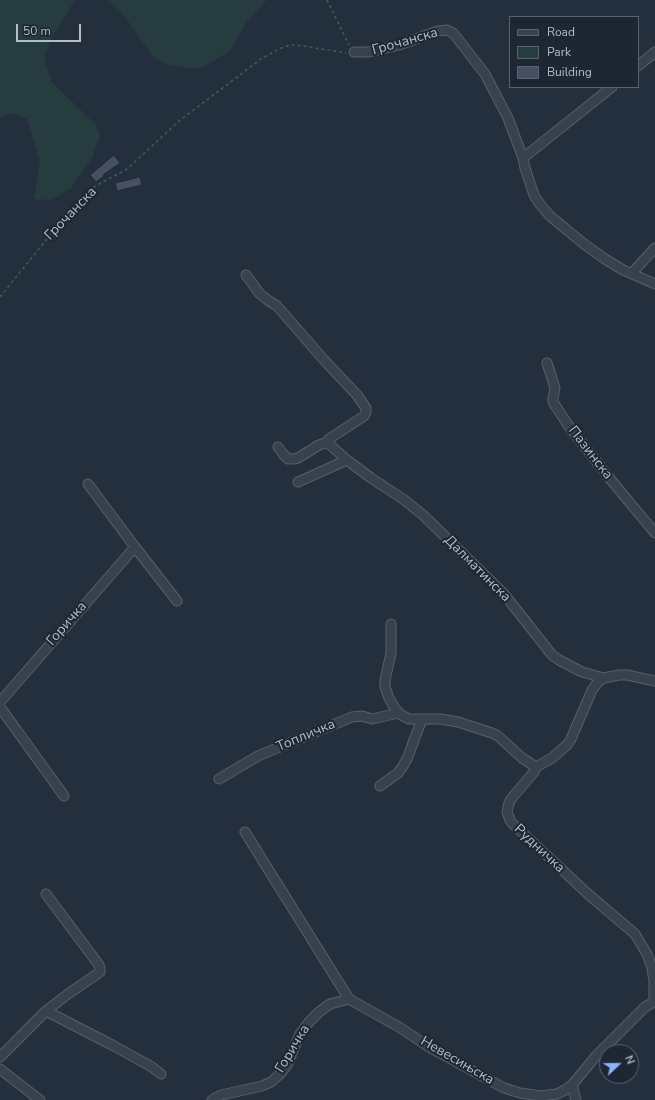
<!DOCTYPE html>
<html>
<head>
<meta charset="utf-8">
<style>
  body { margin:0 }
  #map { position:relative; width:655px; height:1100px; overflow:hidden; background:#242f3e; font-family:"Nunito Sans",sans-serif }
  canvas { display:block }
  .legend { position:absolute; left:509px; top:16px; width:130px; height:72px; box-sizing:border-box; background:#1d2633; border:1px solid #59626f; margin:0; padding:5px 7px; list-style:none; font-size:12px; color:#b4bcc9 }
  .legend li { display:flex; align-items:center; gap:8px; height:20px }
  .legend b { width:20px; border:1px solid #59626f }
  .north { position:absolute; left:599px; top:1044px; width:40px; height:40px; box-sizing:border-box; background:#1d2633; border:1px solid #59626f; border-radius:50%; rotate:68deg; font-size:11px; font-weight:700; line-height:16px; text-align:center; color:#b4bcc9 }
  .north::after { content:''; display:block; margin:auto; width:14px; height:18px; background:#8ab4f8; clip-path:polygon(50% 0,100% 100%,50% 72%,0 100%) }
  .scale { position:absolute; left:16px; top:24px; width:65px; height:18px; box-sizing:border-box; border:2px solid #b4bcc9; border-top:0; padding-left:5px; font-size:12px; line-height:14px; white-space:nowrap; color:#b4bcc9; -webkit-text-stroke:3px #1d2633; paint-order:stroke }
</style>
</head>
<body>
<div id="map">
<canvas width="655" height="1100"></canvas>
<ul class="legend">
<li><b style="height:5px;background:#38414e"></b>Road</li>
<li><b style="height:11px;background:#263c3f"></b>Park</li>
<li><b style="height:11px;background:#455162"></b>Building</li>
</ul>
<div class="north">N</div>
<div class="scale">50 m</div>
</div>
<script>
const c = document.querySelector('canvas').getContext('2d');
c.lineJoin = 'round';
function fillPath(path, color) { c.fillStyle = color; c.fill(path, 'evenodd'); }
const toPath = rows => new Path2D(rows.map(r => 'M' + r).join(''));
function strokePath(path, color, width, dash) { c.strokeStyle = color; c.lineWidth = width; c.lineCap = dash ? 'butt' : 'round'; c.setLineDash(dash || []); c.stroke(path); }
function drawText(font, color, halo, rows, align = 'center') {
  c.font = font + ' "Nunito Sans",sans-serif'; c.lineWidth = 4; c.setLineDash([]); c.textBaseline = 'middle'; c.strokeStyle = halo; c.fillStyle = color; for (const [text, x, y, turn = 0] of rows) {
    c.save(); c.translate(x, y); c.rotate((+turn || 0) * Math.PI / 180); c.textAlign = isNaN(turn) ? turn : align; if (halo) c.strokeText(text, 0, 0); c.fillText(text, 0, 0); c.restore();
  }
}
fillPath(toPath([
  [0,0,75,0,50,41,44,58,51,81,96,125,100,136,92,158,71,188,52,200,34,199,40,161,27,119,12,113,0,117],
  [109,0,266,0,263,5,246,23,230,51,208,64,196,69,169,65,154,58,123,14]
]), '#263c3f');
const building = toPath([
  [114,155,120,163,103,175,104,176,96,182,90,175,114,155],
  [140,177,142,185,117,191,115,183,140,177]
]);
fillPath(building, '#455162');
strokePath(building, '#1f2835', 1);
const minor = toPath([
  [354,52,369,52,399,45,438,31,447,30,454,34,485,74,508,118,523,158,525,168,534,195,539,203,550,216,584,244,605,259,623,270,655,284],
  [638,66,655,52],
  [523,158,612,87],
  [632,273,655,248],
  [246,275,260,294,269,301,277,306,291,322,324,360,357,395,366,408,366,412,364,416,332,437,329,439,328,442,330,445,347,460,371,478,403,499,423,515,504,594,552,655,559,660,582,672,604,678],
  [547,363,555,388,553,398,553,402,568,425,611,480,655,533],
  [278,447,284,455,288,459,293,459,298,458,319,445,328,442],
  [298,482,347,460],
  [135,547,177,601],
  [391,624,391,653,385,680,385,687,389,698,394,707,399,713,403,716,409,719,441,719,458,722,492,733,498,736,522,758,536,767],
  [0,702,135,547,88,484],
  [0,707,64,796],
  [219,779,258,756,352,717,362,716,372,719,399,713],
  [380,786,398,773,403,766,407,759,422,719],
  [245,832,349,999,399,1027,429,1047,504,1088,520,1093,541,1096,557,1094,565,1090,572,1085,596,1056,645,1007,655,1001],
  [654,1001,654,982,652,968,647,954,635,934,588,894,512,823,510,820,507,812,509,803,511,799,534,772,536,767,552,758,567,745,571,739,592,690,598,682,604,678,619,675,627,675,655,681],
  [46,1011,114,1046,152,1067,161,1074],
  [0,1057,46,1011,68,994,100,972,100,968,99,965,46,894],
  [0,1069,40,1100],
  [572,1085,576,1100],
  [212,1100,221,1095,262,1086,271,1082,280,1074,287,1065,300,1034,309,1022,319,1012,330,1004,349,999]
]);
strokePath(minor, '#565f6c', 11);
strokePath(toPath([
  [327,0,349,45],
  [0,297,63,219,92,188,127,169,179,121,261,59,279,49,290,45,304,46,346,53]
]), '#44595c', 1.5, [3, 3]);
strokePath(minor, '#38414e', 9);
drawText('14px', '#b4bcc9', '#1d2633', [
  ["Грочанска",405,42,-16],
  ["Грочанска",71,214,-46],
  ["Пазинска",590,453,52],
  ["Далматинска",477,569,45],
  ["Горичка",67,624,-49],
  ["Топличка",306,736,-23],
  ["Рудничка",539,849,43],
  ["Горичка",293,1049,-59],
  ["Невесињска",457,1061,30]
]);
</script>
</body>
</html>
